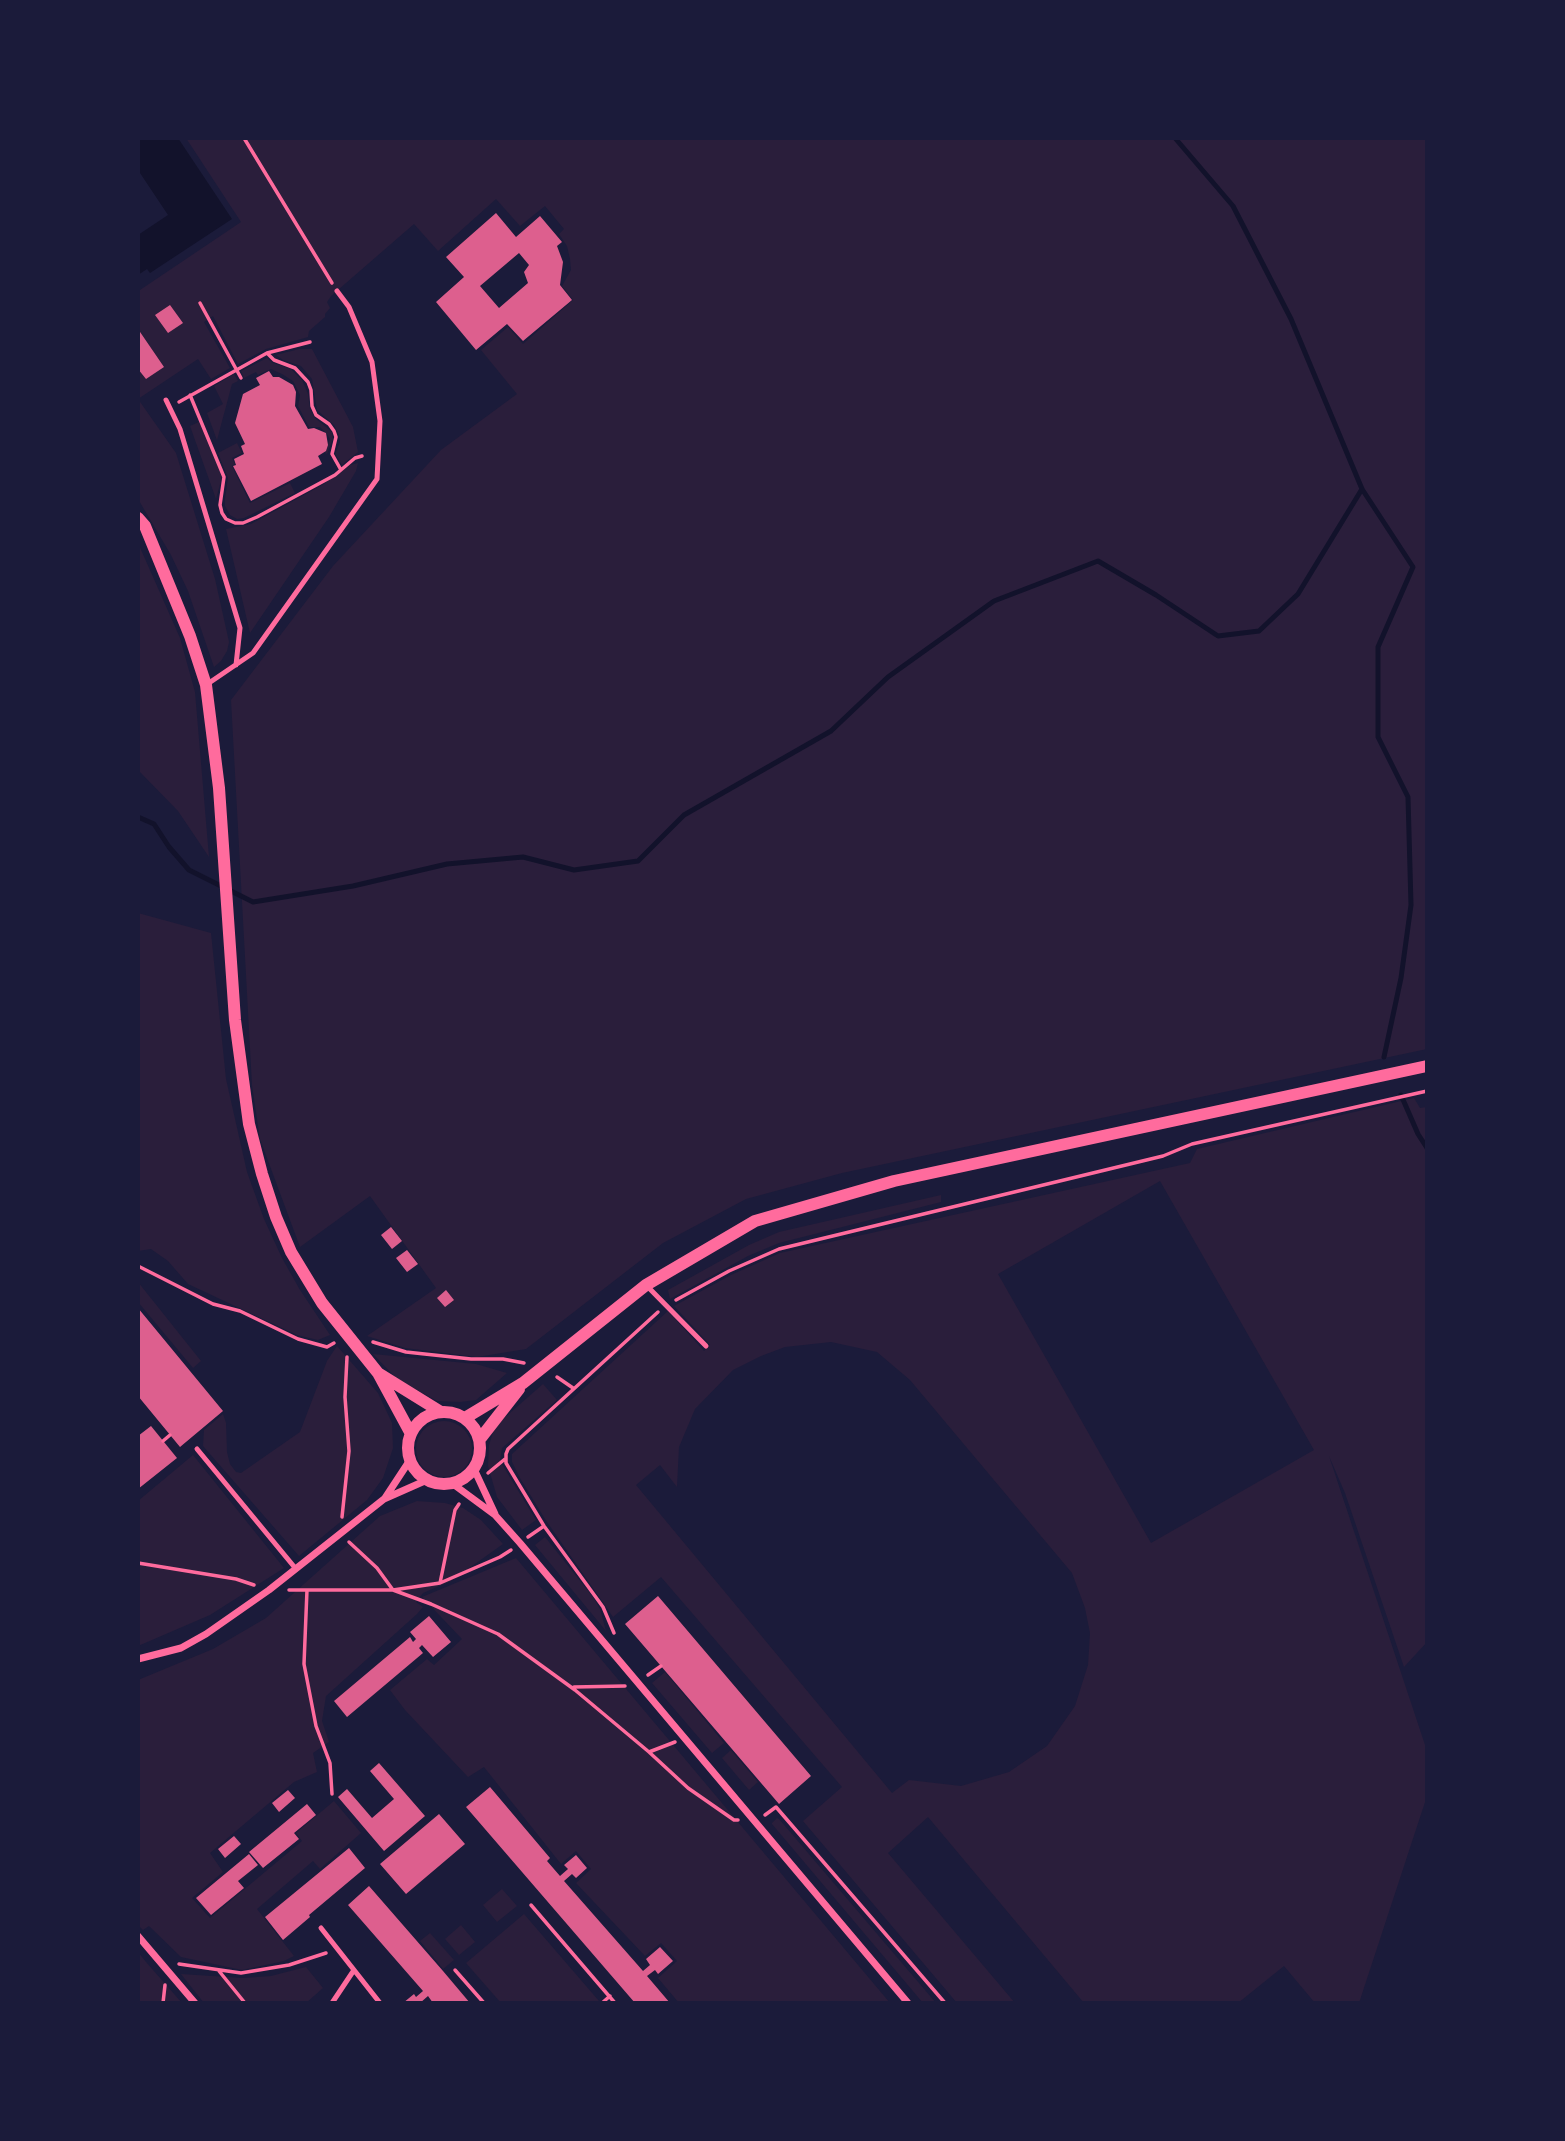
<!DOCTYPE html>
<html>
<head>
<meta charset="utf-8">
<style>
  body { margin:0 }
  #map { position:relative; width:1565px; height:2141px; overflow:hidden; background:#1b1b3a; font-family:"DM Sans",sans-serif }
  canvas { display:block }
  .frame { position:absolute; inset:0; border:140px solid #1b1b3a; pointer-events:none }
</style>
</head>
<body>
<div id="map">
<canvas width="1565" height="2141"></canvas>
<div class="frame"></div>
</div>
<script>
const c = document.querySelector('canvas').getContext('2d');
c.lineJoin = 'round';
function fillPath(path, color) { c.fillStyle = color; c.fill(path, 'evenodd'); }
const toPath = rows => new Path2D(rows.map(r => 'M' + r).join(''));
function strokePath(path, color, width, dash) { c.strokeStyle = color; c.lineWidth = width; c.lineCap = dash ? 'butt' : 'round'; c.setLineDash(dash || []); c.stroke(path); }
fillPath(toPath([
  [186,138,1427,138,1427,1049,842,1173,746,1199,663,1243,526,1349,477,1357,405,1348,367,1336,436,1288,370,1196,300,1247,260,1139,252,1085,231,700,333,566,441,450,517,394,481,350,508,327,523,344,573,300,562,286,571,270,570,259,567,246,559,234,564,229,545,206,520,226,496,199,438,251,414,224,331,296,327,302,330,308,325,314,325,317,309,331,308,337,266,349,238,364,213,316,204,322,230,368,211,379,198,359,138,399,138,288,140,290,241,222],
  [299,349,312,349,353,427,358,452,342,465,335,454,340,442,339,435,334,425,317,410,312,379,301,366,283,360,276,355],
  [267,358,273,363,291,369,302,380,308,394,310,409,315,418,332,432,333,439,327,454,325,453,330,439,327,434,320,427,309,427,298,406,300,395,293,381,282,374,271,369,258,375,256,372,244,378,241,371],
  [234,374,238,381,232,384,217,440,207,413,223,404,214,386],
  [138,399,176,453,215,579,229,642,227,651,221,661,214,667,188,591,171,555,138,499],
  [199,422,222,477,216,499,190,426],
  [237,443,242,453,232,458,235,464,232,466,250,503,290,483,295,493,244,518,237,519,230,515,225,506,225,499,228,478,218,453],
  [358,463,356,471,329,517,250,633,226,529,251,524,324,484,350,465],
  [138,543,180,638,195,692,209,857,178,811,140,772],
  [138,913,211,933,226,1079,247,1172,264,1219,282,1258,300,1290,330,1335,318,1340,297,1335,188,1284,168,1261,151,1249,138,1251],
  [1414,1098,1420,1108,1427,1107,1427,1642,1404,1667,1345,1493,1329,1456,1427,1751,1427,1796,1359,2003,1315,2003,1284,1966,1238,2003,1084,2003,928,1817,888,1853,1015,2003,957,2003,803,1821,842,1787,661,1577,613,1617,545,1519,520,1478,512,1462,512,1454,668,1311,704,1351,710,1345,674,1306,731,1275,780,1253,1190,1163,1197,1149],
  [1160,1181,1314,1450,1151,1543,998,1274],
  [831,1342,877,1352,910,1380,1072,1573,1085,1608,1090,1633,1088,1665,1075,1706,1047,1746,1009,1772,961,1786,909,1780,892,1793,636,1485,660,1465,677,1487,679,1447,695,1409,733,1370,761,1356,785,1347],
  [941,1195,941,1202,779,1243,748,1256,670,1299,668,1290,749,1245,779,1232],
  [138,1282,201,1361,193,1368,138,1302],
  [337,1346,378,1393,392,1423,393,1448,383,1478,367,1500,299,1556,203,1446,204,1430,223,1414,226,1423,227,1452,230,1464,236,1472,241,1473,300,1432,327,1361],
  [373,1354,476,1364,507,1373,476,1400,460,1402,437,1401,397,1379],
  [543,1384,557,1400,502,1448,500,1461,536,1520,522,1530,497,1497,488,1466,489,1445,495,1426],
  '416 1449a28 28 0 1 1 56 0a28 28 0 1 1-56 0Z',
  [193,1455,284,1568,210,1615,138,1646,138,1501],
  [417,1501,445,1503,463,1508,481,1520,503,1544,451,1581,423,1593,416,1602,423,1607,417,1614,326,1696,322,1721,329,1742,313,1753,317,1772,294,1782,210,1853,223,1872,192,1898,210,1918,302,1841,296,1833,334,1801,361,1833,320,1869,313,1861,257,1909,294,1956,284,1961,242,1970,181,1957,149,1926,143,1930,138,1925,138,1680,213,1649,266,1618,380,1516],
  [545,1537,593,1597,600,1609,606,1631,535,1545],
  [516,1558,890,2003,679,2003,658,1978,677,1961,661,1943,645,1956,576,1883,591,1869,576,1851,561,1864,484,1767,468,1777,405,1710,390,1690,427,1659,434,1665,462,1639,422,1597],
  [665,1672,724,1743,712,1753,652,1683],
  [731,1750,758,1782,749,1790,722,1758],
  [777,1818,779,1819,936,2003,923,2003,772,1824,772,1823],
  [502,1889,517,1906,497,1922,483,1905],
  [524,1914,599,2001,597,2003,501,2003,466,1963],
  [461,1925,475,1942,459,1955,445,1939],
  [430,1933,454,1960,443,1969,420,1941],
  [138,1952,146,1962,182,2003,138,2003],
  [306,1967,323,1988,306,2003,204,2003,181,1974,243,1978,271,1976]
]), '#2a1e3b');
fillPath(toPath([
  [138,138,178,138,232,219,150,273,147,269,138,275,138,235,168,215,138,170]
]), '#12122b');
strokePath(toPath([
  [1175,138,1233,206,1291,319,1362,489,1413,567,1378,647,1378,737,1408,797,1411,905,1401,978,1384,1057],
  [138,817,154,824,169,847,189,870,253,902,353,886,447,864,523,857,574,870,638,861,684,815,831,731,888,677,994,601,1098,561,1156,595,1218,636,1259,631,1298,594,1362,489],
  [1401,1095,1418,1134,1427,1148]
]), '#12122b', 5);
fillPath(toPath([
  [496,213,516,237,540,216,562,242,557,246,563,262,560,285,572,300,523,341,507,324,476,350,436,302,464,277,446,257],
  [519,253,529,265,524,272,528,283,499,308,480,286],
  [170,305,183,323,168,333,155,315],
  [138,329,164,367,146,379,138,369],
  [269,371,273,377,279,377,293,385,296,392,295,406,308,429,314,428,326,433,328,445,326,451,318,456,322,464,251,501,233,466,236,465,234,459,244,454,241,446,245,444,235,423,243,394,260,385,256,378],
  [391,1227,402,1241,392,1249,381,1235],
  [407,1250,418,1264,407,1272,396,1258],
  [446,1290,454,1300,445,1307,437,1298],
  [138,1308,223,1411,180,1447,138,1396],
  [151,1426,177,1458,138,1489,138,1436],
  [658,1596,811,1776,779,1804,625,1624],
  [429,1616,451,1642,433,1657,422,1645,419,1648,423,1653,347,1717,334,1701,410,1637,413,1642,416,1639,410,1632],
  [379,1763,425,1816,384,1851,338,1797,347,1789,372,1818,394,1799,370,1771],
  [490,1787,550,1858,547,1861,560,1876,568,1869,564,1865,576,1855,587,1868,576,1878,572,1874,564,1881,643,1971,650,1965,646,1959,660,1947,673,1961,658,1974,655,1970,647,1976,670,2003,635,2003,466,1807],
  [288,1790,295,1798,279,1812,272,1803],
  [307,1804,316,1815,294,1833,299,1839,263,1868,249,1852],
  [439,1814,465,1844,406,1894,380,1864],
  [234,1836,241,1844,225,1858,218,1849],
  [349,1848,365,1868,309,1915,310,1917,283,1940,265,1917],
  [249,1854,258,1865,238,1881,244,1888,211,1915,196,1898],
  [369,1886,443,1971,470,2003,433,2003,428,1996,420,2003,403,2003,414,1994,416,1997,423,1991,348,1905]
]), '#dd5f8e');
strokePath(toPath([
  [244,138,332,283],
  [200,303,241,378],
  [267,353,274,360,295,368,308,382,311,390,312,406,316,415,329,424,334,431,336,437,332,454,341,470],
  [190,395,224,477,220,505,222,513,226,519,235,523,243,523,257,517,335,475,355,458,362,456],
  [179,402,267,353,310,342],
  [138,1266,213,1304,240,1311,298,1339,327,1347,334,1343],
  [676,1300,729,1271,779,1249,1163,1156,1192,1144,1427,1091],
  [373,1342,406,1352,471,1359,503,1359,524,1363],
  [557,1377,573,1388],
  [163,1441,170,1435],
  [488,1473,505,1459],
  [342,1517,349,1451,345,1397,347,1357],
  [528,1537,544,1526],
  [349,1542,377,1568,393,1590,440,1583,500,1557,511,1550],
  [138,1563,236,1579,254,1585],
  [440,1583,455,1510,459,1504],
  [289,1590,393,1590,431,1604,498,1634,575,1690,649,1752,675,1742],
  [307,1590,304,1664,316,1726,330,1763,332,1794],
  [614,1633,603,1607,544,1526,506,1463,506,1454,508,1449,658,1312],
  [648,1675,661,1666],
  [574,1687,625,1686],
  [649,1752,688,1788,734,1820,738,1820],
  [765,1815,776,1807,945,2003],
  [531,1905,615,2003],
  [179,1964,241,1973,289,1965,326,1953],
  [455,1970,484,2003],
  [219,1971,245,2003],
  [163,2003,165,1985],
  [602,2003,610,1996]
]), '#ff6b9d', 3.5);
strokePath(toPath([
  [166,400,180,429,240,628,236,665],
  [206,685,253,653,377,479,380,421,372,362,349,307,337,291],
  [646,1285,706,1346],
  [197,1449,296,1569],
  [321,1928,380,2003],
  [332,2003,354,1970]
]), '#ff6b9d', 5);
strokePath(toPath([
  [474,1469,495,1514],
  [453,1484,495,1515,520,1543,908,2003],
  [385,1498,410,1460],
  [138,1659,181,1648,206,1634,269,1590,384,1499,427,1480],
  [138,1936,195,2003]
]), '#ff6b9d', 7);
strokePath(toPath([
  [138,518,145,526,190,636,206,685,219,788,235,1020,249,1124,262,1174,276,1217,291,1252,322,1303,378,1373,411,1434],
  [378,1373,441,1412],
  '408 1448a36 36 0 1 1 72 0a36 36 0 1 1-72 0Z',
  [465,1418,523,1383,646,1285,755,1221,894,1181,1427,1066],
  [480,1439,519,1389]
]), '#ff6b9d', 12);
</script>
</body>
</html>
